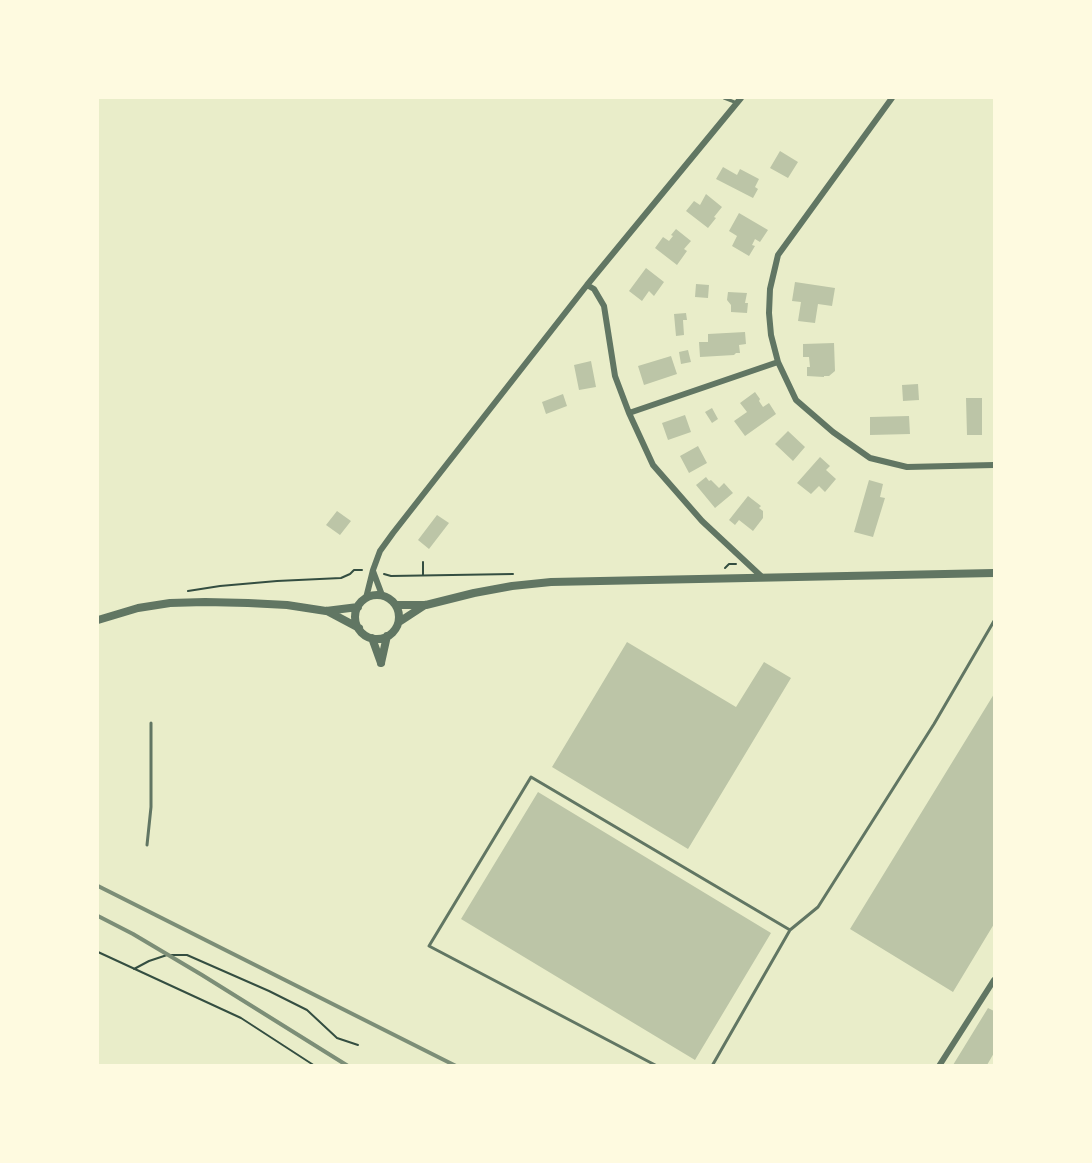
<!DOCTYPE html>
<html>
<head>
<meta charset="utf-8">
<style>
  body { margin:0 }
  #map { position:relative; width:1092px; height:1163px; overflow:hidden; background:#e9edc9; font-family:"Noto Sans",sans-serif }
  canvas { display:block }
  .frame { position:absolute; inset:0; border:99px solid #fefae0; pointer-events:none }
</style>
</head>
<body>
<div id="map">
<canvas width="1092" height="1163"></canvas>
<div class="frame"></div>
</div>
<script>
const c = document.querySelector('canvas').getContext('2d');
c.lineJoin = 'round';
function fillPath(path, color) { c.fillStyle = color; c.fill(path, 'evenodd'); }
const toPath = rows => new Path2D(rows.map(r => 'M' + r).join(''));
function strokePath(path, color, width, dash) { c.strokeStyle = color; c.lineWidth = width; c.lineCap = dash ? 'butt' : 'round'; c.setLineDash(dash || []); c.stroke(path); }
fillPath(toPath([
  [780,151,798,162,788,178,770,168],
  [723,167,737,175,740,169,759,179,755,187,758,189,753,198,716,179],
  [706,194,722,207,714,217,716,218,708,228,686,211,694,201,700,205],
  [739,213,768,230,760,242,755,239,752,245,755,246,749,256,732,246,737,236,729,231],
  [676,229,691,241,684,249,687,251,677,265,655,248,663,237,669,241,673,236,671,235],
  [646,268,664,282,654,296,649,291,642,301,629,291],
  [795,282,835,288,832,306,818,304,815,323,798,321,801,302,792,301],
  [696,284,709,285,708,298,695,297],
  [728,292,747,293,745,303,748,303,747,313,731,312,731,305,727,300],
  [686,313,687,320,683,320,684,335,676,336,674,314],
  [745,332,746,344,739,345,740,353,736,353,734,355,700,357,699,342,708,342,708,334],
  [834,343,835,371,829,376,824,376,824,377,807,376,807,367,810,367,809,357,803,357,803,344],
  [688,350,691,362,681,364,679,352],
  [671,356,677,374,644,385,638,366],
  [591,361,596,387,579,390,574,365],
  [918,384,919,400,903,401,902,385],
  [755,392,760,399,759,401,763,407,769,403,776,414,745,436,734,421,747,412,740,403],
  [563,394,567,406,546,414,542,402],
  [966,398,982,398,982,435,967,435],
  [712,408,718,419,712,423,705,412],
  [685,415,691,432,668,440,662,423],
  [909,416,910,434,870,435,870,417],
  [788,431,805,447,793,461,775,444],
  [698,446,707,463,689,473,680,456],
  [820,457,830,466,826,470,836,479,825,492,819,486,811,494,797,483],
  [706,477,709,481,711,480,719,488,724,483,733,493,715,508,696,485],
  [869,480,883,484,880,497,885,498,873,537,854,532],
  [748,496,761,506,759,508,763,511,763,518,753,531,739,520,735,525,729,520],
  [337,511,351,521,340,535,326,525],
  [437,515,449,523,429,549,418,540],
  [627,642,736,707,764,662,791,678,688,849,552,767],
  [994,694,994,924,953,992,850,929],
  [538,792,771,933,695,1060,461,919],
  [988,1008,994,1011,994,1053,987,1065,953,1065]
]), '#bcc5a7');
strokePath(toPath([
  [423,562,423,575],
  [725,568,729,564,736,564],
  [384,574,391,576,513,574],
  [188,591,220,586,277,581,341,578,350,574,354,570,362,570],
  [98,952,241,1018,315,1066],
  [134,969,149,961,167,955,187,955,269,991,307,1010,337,1038,358,1045]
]), '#344e41', 2);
strokePath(toPath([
  [724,98,737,103],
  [147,845,151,807,151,723],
  [657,1066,429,946,531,777,790,930],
  [712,1066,790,930,818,907,934,724,994,621]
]), '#617663', 3);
strokePath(toPath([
  [892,98,778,255,770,289,769,313,771,335,778,362,796,400,833,432,870,458,907,467,994,465],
  [587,285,594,289,604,306,615,376,629,413,653,465,702,521,762,577],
  [629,413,778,362],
  [373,571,382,595],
  [366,598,373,570,380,551,393,533,587,285,741,98],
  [939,1066,994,980]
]), '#617663', 6);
strokePath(toPath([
  '355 617a22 22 0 1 1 44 0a22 22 0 1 1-44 0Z',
  [396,605,426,605,474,593,512,586,551,582,994,573],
  [327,611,359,628],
  [98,620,138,608,170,603,205,602,248,603,287,605,326,611,358,607],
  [399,622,425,605],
  [372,638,381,663],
  [381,663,387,636]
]), '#617663', 8);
strokePath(toPath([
  [98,886,456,1066],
  [98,916,133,934,202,975,348,1066]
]), '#7c8e77', 4);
</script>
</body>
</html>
